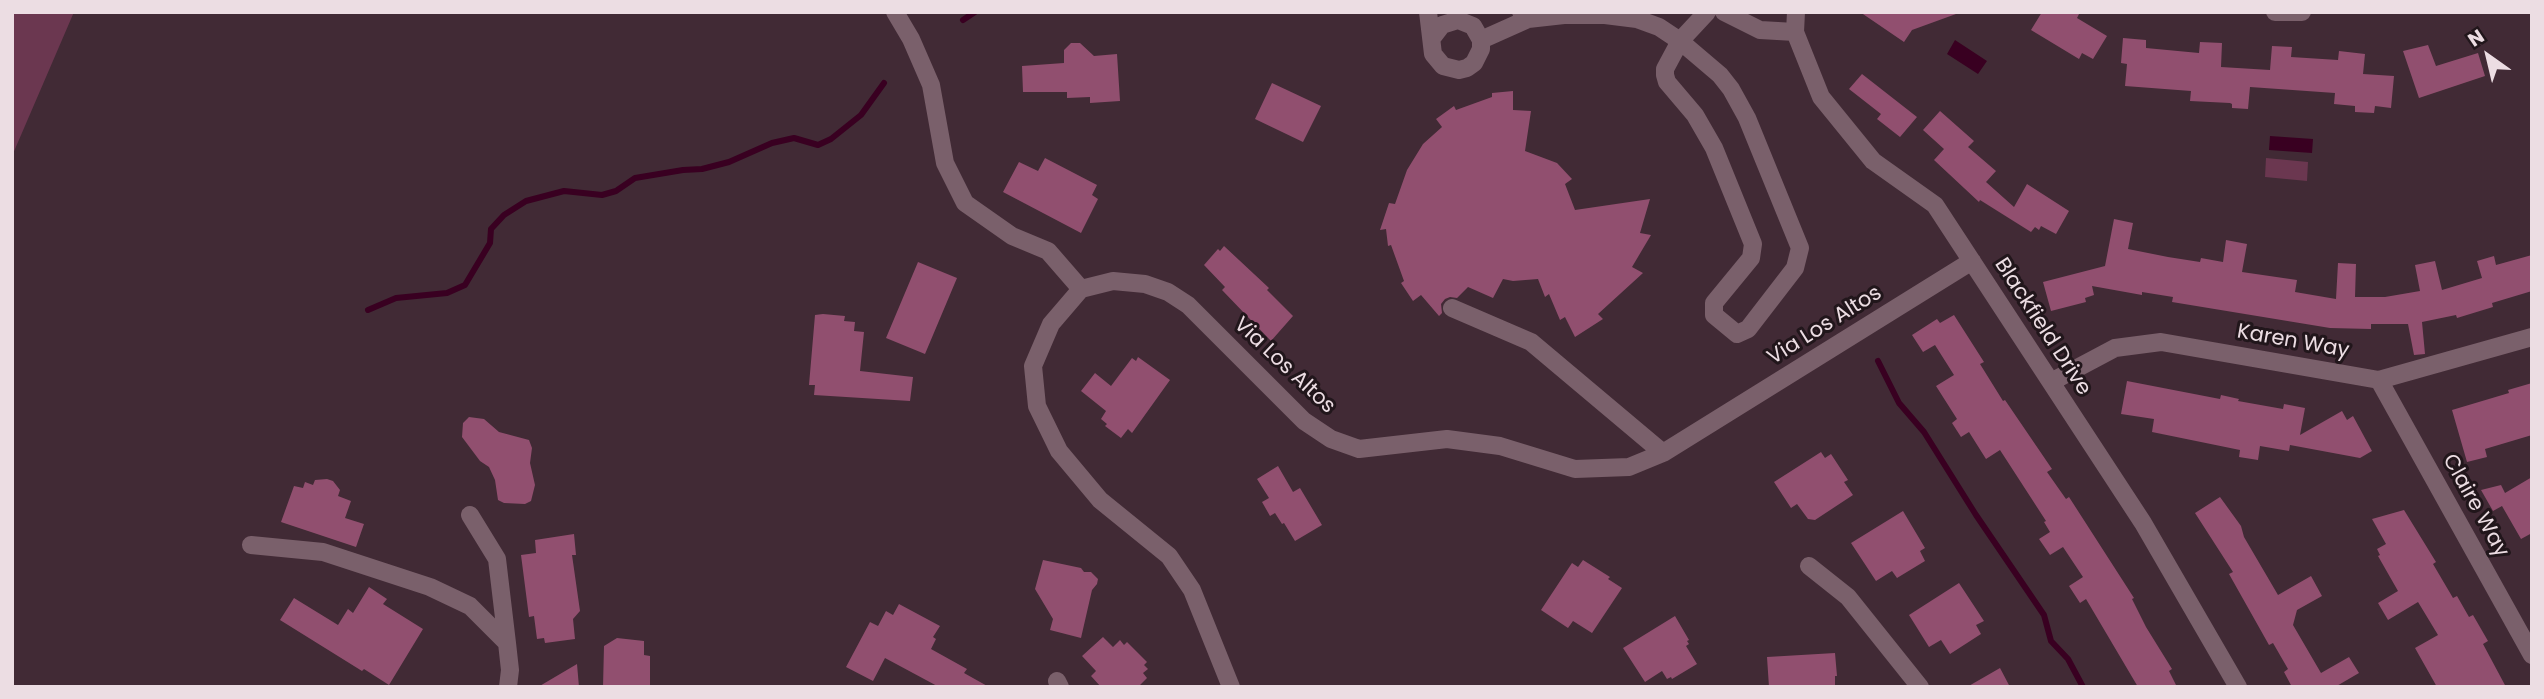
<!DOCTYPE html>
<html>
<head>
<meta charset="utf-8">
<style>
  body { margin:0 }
  #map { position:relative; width:2544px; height:699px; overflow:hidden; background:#412a35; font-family:Poppins,sans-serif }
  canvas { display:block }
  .frame { position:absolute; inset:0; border:14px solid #ecdde3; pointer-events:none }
  .north { position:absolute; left:2453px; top:21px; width:70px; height:70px; -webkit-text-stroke:5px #21161b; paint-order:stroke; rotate:326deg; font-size:19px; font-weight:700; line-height:28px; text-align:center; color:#ecdde3 }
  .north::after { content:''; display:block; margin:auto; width:24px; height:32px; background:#ecdde3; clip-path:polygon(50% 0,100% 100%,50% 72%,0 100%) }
</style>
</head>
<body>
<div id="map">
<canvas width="2544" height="699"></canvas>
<div class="frame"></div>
<div class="north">N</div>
</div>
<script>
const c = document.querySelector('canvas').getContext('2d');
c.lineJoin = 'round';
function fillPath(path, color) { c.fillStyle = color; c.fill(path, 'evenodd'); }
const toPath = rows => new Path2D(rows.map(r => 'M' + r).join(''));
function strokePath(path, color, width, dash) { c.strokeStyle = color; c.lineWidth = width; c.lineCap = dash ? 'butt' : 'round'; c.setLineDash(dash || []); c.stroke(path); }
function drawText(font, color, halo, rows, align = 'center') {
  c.font = font + ' Poppins,sans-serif'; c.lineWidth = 6; c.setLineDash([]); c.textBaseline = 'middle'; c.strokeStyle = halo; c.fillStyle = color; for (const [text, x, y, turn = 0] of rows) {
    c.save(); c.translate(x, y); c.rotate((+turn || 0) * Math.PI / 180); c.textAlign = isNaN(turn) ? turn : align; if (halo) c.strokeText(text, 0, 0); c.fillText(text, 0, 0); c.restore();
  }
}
fillPath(toPath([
  [12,12,74,12,12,156],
  [2266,158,2308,162,2307,181,2265,177]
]), '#6b3750');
fillPath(toPath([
  [1955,40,1987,61,1978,74,1947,54],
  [2270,136,2313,139,2312,153,2269,150]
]), '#390021');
strokePath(toPath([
  [963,20,975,12],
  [368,310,396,298,447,293,465,285,490,243,491,229,504,215,526,201,564,191,602,195,616,191,635,178,683,170,702,169,729,162,772,143,794,138,818,145,831,139,861,115,884,83],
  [1878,361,1899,403,1924,432,1976,515,2044,615,2051,641,2068,659,2083,687]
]), '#390021', 6);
fillPath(toPath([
  [1860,12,1956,12,1956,14,1912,30,1904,42],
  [2042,12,2080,12,2077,18,2107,36,2093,59,2082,53,2079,59,2031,30],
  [2123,38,2146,40,2146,48,2199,53,2200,42,2222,43,2221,67,2270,70,2272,46,2292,47,2291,57,2338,60,2339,51,2365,54,2363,74,2394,76,2391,108,2375,106,2374,113,2355,112,2355,106,2334,104,2335,93,2250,87,2248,109,2232,108,2232,104,2230,103,2190,101,2191,91,2125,86,2127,64,2121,63],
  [1071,43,1080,43,1094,56,1117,54,1120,101,1090,103,1090,97,1067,98,1067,92,1023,92,1022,66,1064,63,1064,50],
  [2428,45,2436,66,2478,53,2485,76,2419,98,2403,51],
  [1862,74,1917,117,1900,137,1877,119,1881,114,1849,89],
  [1272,83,1321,106,1303,142,1255,119],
  [1513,91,1513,110,1531,111,1525,151,1557,163,1572,179,1565,184,1575,210,1650,199,1640,233,1651,235,1632,267,1643,273,1598,314,1603,319,1575,337,1565,317,1560,320,1549,294,1545,297,1538,279,1513,281,1503,279,1493,298,1468,287,1457,298,1450,297,1445,299,1441,304,1442,313,1439,316,1421,295,1413,301,1401,283,1404,281,1391,245,1388,246,1386,229,1380,230,1389,203,1395,204,1407,170,1423,144,1442,127,1436,119,1454,106,1456,110,1492,97,1492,93],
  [1940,111,1974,141,1968,147,1996,171,1986,182,2014,207,2027,184,2069,211,2056,234,2041,226,2039,230,2035,227,2031,232,1980,200,1979,202,1934,160,1944,149,1923,130],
  [1045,158,1097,185,1092,195,1098,199,1081,233,1003,192,1019,162,1038,171],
  [2114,219,2133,223,2128,249,2168,257,2200,262,2201,258,2223,262,2226,240,2247,244,2242,272,2297,280,2295,292,2336,299,2338,263,2356,264,2355,297,2385,297,2420,291,2415,265,2435,261,2442,290,2482,278,2477,261,2494,256,2496,265,2532,255,2532,291,2492,303,2493,307,2457,318,2456,315,2422,322,2425,354,2414,355,2408,324,2371,324,2371,329,2330,328,2172,302,2173,297,2142,292,2142,295,2092,286,2094,295,2085,298,2086,302,2051,311,2043,282,2105,266],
  [1224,246,1269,288,1267,290,1293,316,1271,341,1222,290,1225,287,1204,265,1218,249,1220,251],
  [918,262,957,278,925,354,886,338],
  [823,314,845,316,844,321,855,322,854,331,864,332,860,371,913,377,910,401,814,395,815,385,809,385,815,315],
  [1954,315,1984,362,1980,364,2003,401,2005,400,2052,469,2047,472,2066,499,2069,497,2134,598,2132,599,2146,627,2172,669,2169,671,2177,687,2138,687,2086,599,2080,603,2069,586,2083,577,2063,547,2050,555,2039,539,2050,532,2044,522,2046,521,2000,450,1986,459,1969,432,1961,437,1952,423,1957,419,1936,386,1954,375,1935,345,1923,352,1912,335,1937,319,1940,323],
  [1138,357,1170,380,1132,433,1128,429,1121,438,1105,426,1107,424,1101,419,1106,411,1081,391,1095,373,1111,386,1132,358,1136,361],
  [2127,381,2220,399,2221,395,2239,399,2238,401,2283,409,2284,404,2305,408,2300,435,2342,411,2347,420,2353,416,2372,451,2360,458,2290,445,2289,451,2260,446,2258,460,2239,457,2240,450,2152,432,2154,419,2121,414],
  [2532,383,2532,435,2485,449,2487,457,2467,462,2452,410,2509,393,2508,390],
  [469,417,484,419,499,432,529,440,532,448,530,463,535,485,531,501,525,504,504,503,498,500,495,480,489,467,480,461,462,437,463,423],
  [1821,452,1825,458,1831,454,1848,480,1844,482,1853,495,1815,520,1808,519,1797,504,1791,508,1774,482],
  [1278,466,1293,492,1300,488,1322,525,1295,541,1284,523,1282,524,1275,513,1270,516,1262,502,1269,498,1257,479],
  [2532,477,2532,533,2521,539,2502,506,2493,511,2481,490,2501,485,2505,493],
  [327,479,333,481,340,490,338,496,351,501,345,518,364,524,356,547,281,522,294,486,303,488,305,482,313,485,315,480],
  [2220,497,2241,526,2244,537,2278,595,2311,576,2322,596,2297,610,2293,625,2321,673,2349,657,2359,673,2335,687,2292,687,2284,672,2288,669,2273,643,2269,645,2229,574,2233,572,2195,513],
  [2404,510,2436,562,2433,564,2453,598,2457,596,2469,617,2473,615,2488,641,2483,644,2506,687,2437,687,2415,648,2438,635,2418,602,2388,620,2378,603,2398,591,2378,556,2380,555,2377,549,2386,544,2372,519],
  [1903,511,1925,548,1920,551,1925,561,1897,578,1892,571,1876,581,1851,543],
  [574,534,576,555,572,555,580,611,573,619,575,639,545,643,544,638,537,639,534,616,529,617,521,555,536,553,535,540],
  [1043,560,1081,568,1084,572,1091,572,1098,579,1097,584,1092,590,1081,638,1050,630,1053,619,1035,589],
  [1583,560,1610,577,1608,579,1622,588,1592,633,1573,621,1568,628,1541,610,1572,563,1578,567],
  [1959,583,1984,621,1976,625,1981,634,1950,654,1941,640,1929,647,1909,615],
  [369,587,387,599,383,604,423,629,389,685,364,669,362,671,280,620,294,598,338,625,348,609,353,613],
  [899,604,940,626,933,637,936,639,931,649,967,669,964,673,989,687,939,687,885,658,873,681,846,667,870,622,878,626,886,611,893,615],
  [1675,616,1689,640,1687,641,1689,644,1686,646,1697,664,1672,679,1671,677,1667,679,1662,671,1645,682,1623,648],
  [1103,637,1113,647,1120,640,1124,645,1127,642,1147,662,1144,665,1148,669,1143,673,1147,678,1138,687,1101,687,1091,676,1096,671,1082,656],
  [617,638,644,641,644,655,650,656,650,687,603,687,604,646],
  [1835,653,1837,676,1835,676,1835,687,1769,687,1767,657],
  [577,664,579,687,538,687],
  [2000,668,2010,687,1967,687]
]), '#914f6f');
strokePath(toPath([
  [895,12,911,39,931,85,945,163,965,203,1012,236,1048,251,1081,289],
  [1428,12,1433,54,1443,66,1459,70,1467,68,1474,63,1481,49,1481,40,1473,26,1458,20,1442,25,1432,38],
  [1521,12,1528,19,1564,15,1605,15,1637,19,1659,27,1680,41,1720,75,1731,89,1747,118,1800,248,1795,268,1748,329,1737,334,1714,315,1714,303,1751,258,1753,244,1714,148,1695,115,1667,82,1665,75,1665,69,1680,41,1707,12],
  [1724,12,1760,30,1795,32],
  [1796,12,1795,32,1821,97,1873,161,1935,205,2143,523,2238,687],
  [2275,12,2302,12],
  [1481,40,1528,19],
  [1452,308,1531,342,1663,453],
  [2379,380,2532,655],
  [2051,382,2115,348,2161,342,2379,380,2532,337],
  [470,515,497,559,507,643,510,670,508,687],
  [251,545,323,552,430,587,470,606,507,643],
  [1809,566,1848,597,1920,687],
  [1057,681,1060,687],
  [1231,687,1192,590,1169,556,1100,500,1059,451,1037,406,1033,366,1051,324,1081,289,1113,281,1145,284,1168,292,1188,305,1304,421,1331,439,1359,449,1447,439,1500,446,1575,469,1629,467,1663,453,1972,261]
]), '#7a606b', 18);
drawText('21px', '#ecdde3', '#21161b', [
  ["Via Los Altos",1825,326,-32],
  ["Blackfield Drive",2042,327,57],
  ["Karen Way",2293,342,10],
  ["Via Los Altos",1284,366,43],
  ["Claire Way",2475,506,61]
]);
</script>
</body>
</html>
